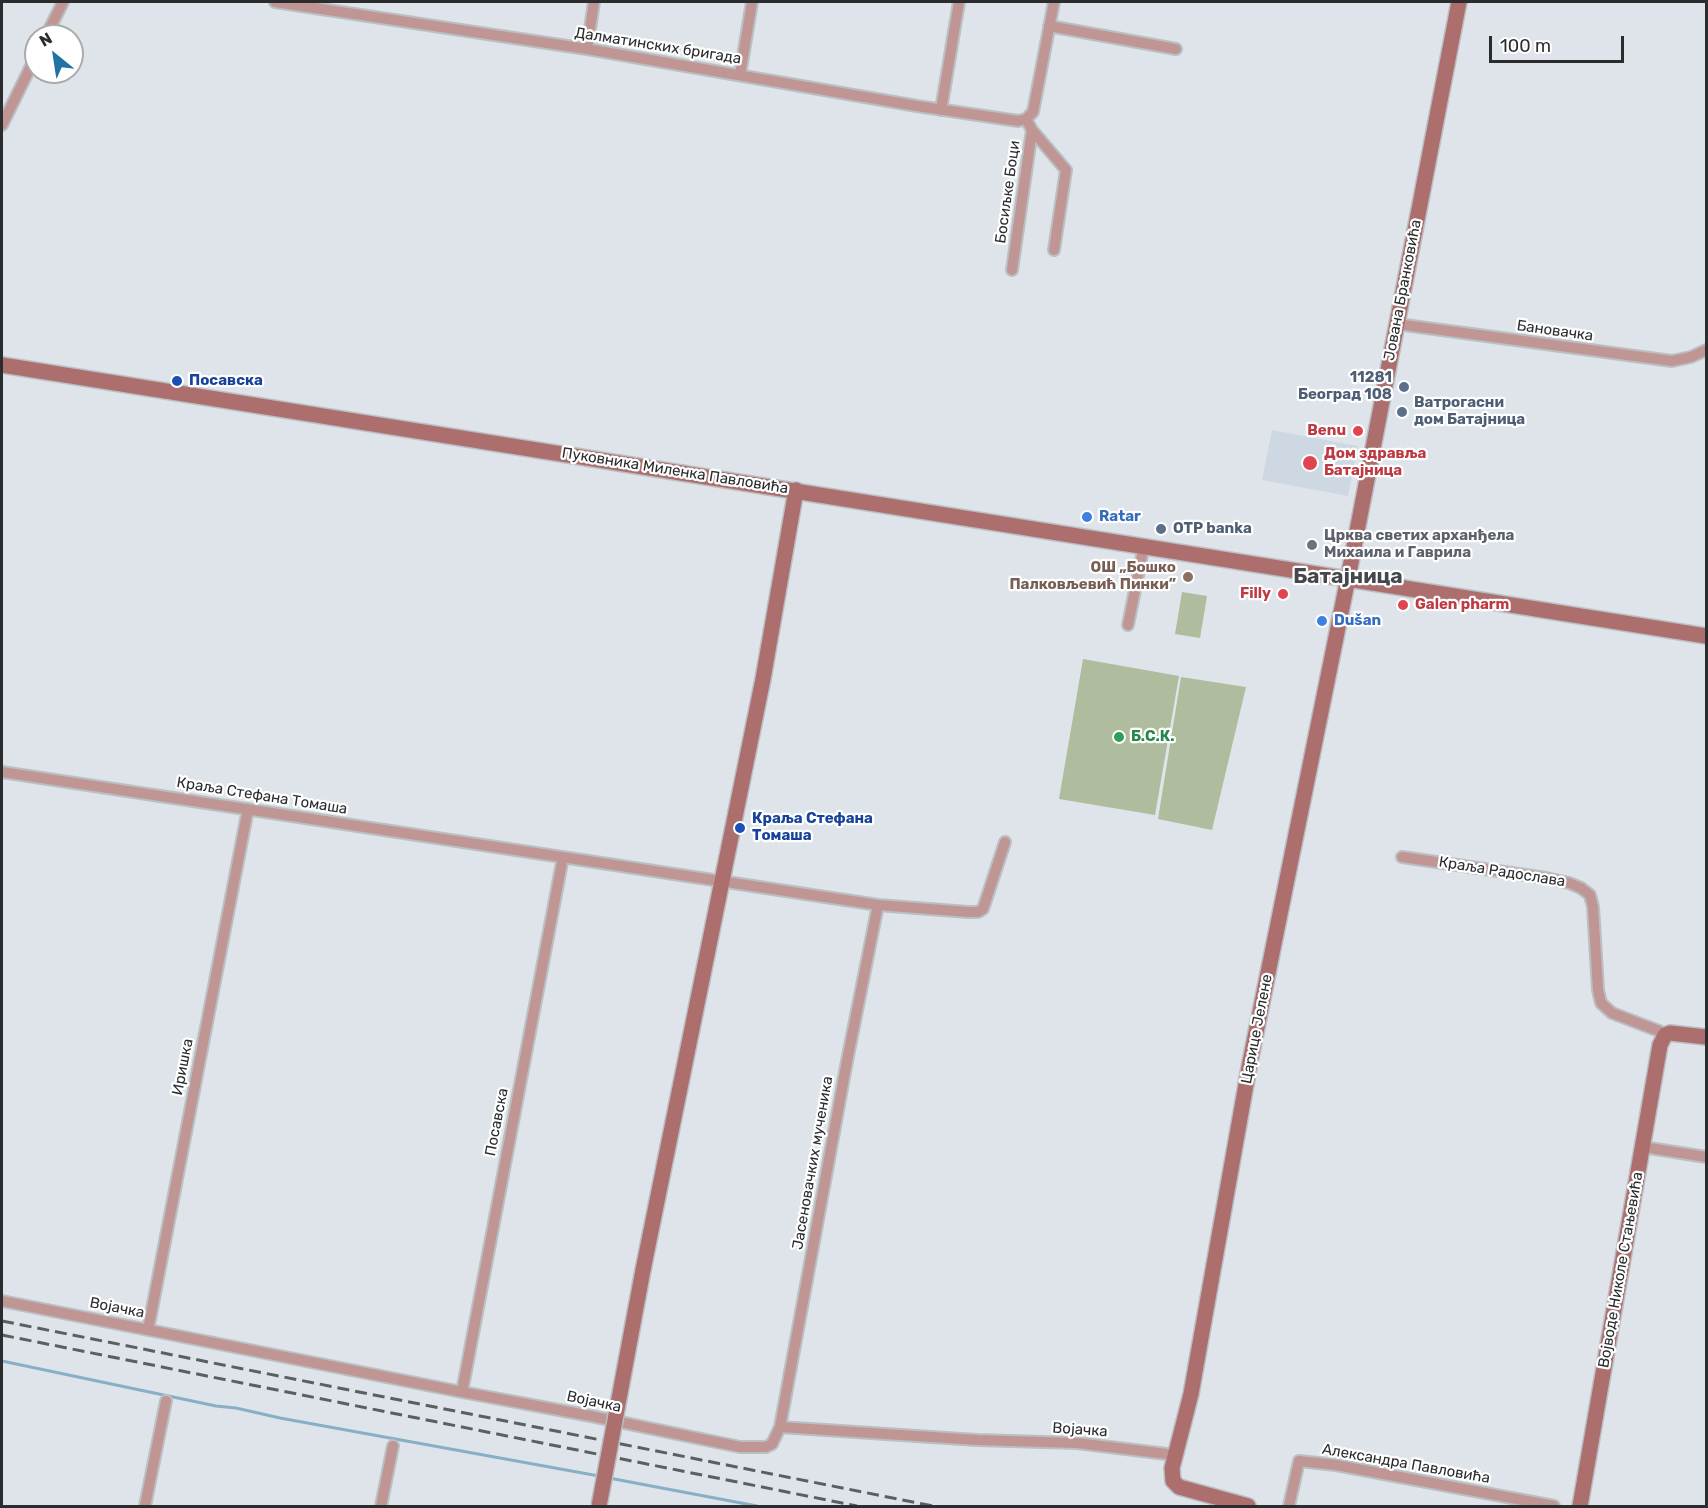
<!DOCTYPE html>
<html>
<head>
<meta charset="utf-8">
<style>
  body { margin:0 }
  #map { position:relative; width:1708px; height:1508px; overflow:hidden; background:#dee4e9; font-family:Rubik,sans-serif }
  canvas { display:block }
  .frame { position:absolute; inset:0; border:3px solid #2a2c2e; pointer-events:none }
  .north { position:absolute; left:24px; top:24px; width:60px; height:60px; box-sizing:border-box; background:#fff; border:2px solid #aaabab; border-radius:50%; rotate:330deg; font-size:16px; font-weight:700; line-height:24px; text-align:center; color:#2a2c2e }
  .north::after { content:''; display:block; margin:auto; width:21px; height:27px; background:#2073a4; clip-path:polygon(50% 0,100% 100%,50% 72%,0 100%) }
  .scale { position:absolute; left:1489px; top:36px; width:135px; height:27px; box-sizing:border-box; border:3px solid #2a2c2e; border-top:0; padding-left:8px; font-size:18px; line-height:21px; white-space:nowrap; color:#2a2c2e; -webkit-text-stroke:4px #fff; paint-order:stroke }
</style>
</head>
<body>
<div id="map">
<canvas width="1708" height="1508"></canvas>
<div class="frame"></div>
<div class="north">N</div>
<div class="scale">100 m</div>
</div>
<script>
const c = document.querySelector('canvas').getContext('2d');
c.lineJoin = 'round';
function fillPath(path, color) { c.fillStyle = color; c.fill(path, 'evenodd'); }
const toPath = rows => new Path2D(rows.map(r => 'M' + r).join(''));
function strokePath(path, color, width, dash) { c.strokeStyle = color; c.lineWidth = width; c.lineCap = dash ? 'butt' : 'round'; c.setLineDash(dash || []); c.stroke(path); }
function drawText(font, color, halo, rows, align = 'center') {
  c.font = font + ' Rubik,sans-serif'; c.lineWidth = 4.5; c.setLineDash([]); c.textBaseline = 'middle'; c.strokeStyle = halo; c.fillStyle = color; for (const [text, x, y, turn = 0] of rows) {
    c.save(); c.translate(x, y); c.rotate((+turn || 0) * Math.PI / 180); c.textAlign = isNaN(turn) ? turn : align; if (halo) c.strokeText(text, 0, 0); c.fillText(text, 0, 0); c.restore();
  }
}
fillPath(toPath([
  [1272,430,1358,446,1348,496,1262,480]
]), '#ced8e3');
fillPath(toPath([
  [1182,592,1207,596,1200,638,1175,634],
  [1083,659,1179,676,1155,815,1059,799],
  [1181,677,1246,687,1212,830,1158,819]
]), '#afbc9d');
strokePath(toPath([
  [2,1361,216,1406,236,1408,280,1418,599,1476],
  [609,1478,757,1506]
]), '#89afc7', 3);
const street = toPath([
  [275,2,587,49,917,106,1018,121,1026,119,1033,112,1054,2],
  [1049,26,1176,49],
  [46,36,63,2],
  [587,49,594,2],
  [740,75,752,2],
  [941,110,959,2],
  [2,125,36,56],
  [1032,130,1066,170,1054,250],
  [1012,270,1032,130,1026,119],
  [1397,324,1672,361,1691,357,1706,350],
  [1128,625,1144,545],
  [2,772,878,905,968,912,978,912,983,909,1005,842],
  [1402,857,1546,878,1569,883,1581,888,1590,895,1593,907,1598,990,1601,1003,1612,1013,1659,1031,1665,1035],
  [1643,1147,1706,1157],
  [2,1301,462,1392,591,1416,740,1447,766,1447,772,1444,780,1427,847,1061,878,905],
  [148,1330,248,809],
  [462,1392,563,857],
  [780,1427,977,1440,1077,1443,1175,1455],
  [145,1506,166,1401],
  [381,1506,393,1446],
  [1289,1506,1299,1461,1336,1465,1554,1506]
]);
const secondary = toPath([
  [2,365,1706,636],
  [643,1270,763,679,796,490],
  [1248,1506,1179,1487,1173,1481,1172,1468,1191,1394,1250,1062,1348,578,1459,2],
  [1580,1506,1660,1045,1665,1035,1670,1033,1706,1037]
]);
strokePath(street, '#babfc4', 14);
strokePath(secondary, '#babfc4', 18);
strokePath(street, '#c09694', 10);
strokePath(secondary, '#ac6f6e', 15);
strokePath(toPath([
  [2,1321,933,1506],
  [2,1335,857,1506]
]), '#5b5f61', 3, [12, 6]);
const secondaryBridge = toPath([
  [599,1506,643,1270]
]);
strokePath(secondaryBridge, '#babfc4', 18, []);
strokePath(secondaryBridge, '#ac6f6e', 15);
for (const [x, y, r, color] of [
  [177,381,6,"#1a4fb4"],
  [1404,387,6,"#5c6f8a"],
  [1402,412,6,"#5c6f8a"],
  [1358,431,6,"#e0444e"],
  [1310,463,8,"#e0444e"],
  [1087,517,6,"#3f7fe0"],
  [1161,529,6,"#5c6f8a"],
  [1312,545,6,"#6b7280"],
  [1188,577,6,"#8d6e63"],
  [1283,594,6,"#e0444e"],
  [1403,605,6,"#e0444e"],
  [1322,621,6,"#3f7fe0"],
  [1119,737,6,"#2e9e5b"],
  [740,828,6,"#1a4fb4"]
]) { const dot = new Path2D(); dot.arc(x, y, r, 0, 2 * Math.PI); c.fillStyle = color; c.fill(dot); strokePath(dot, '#fff', 2); }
drawText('15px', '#2a2c2e', '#fff', [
  ["Далматинских бригада",658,46,9],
  ["Босиљке Боци",1008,192,-82],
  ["Јована Бранковића",1403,290,-79],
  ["Бановачка",1555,331,8],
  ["Пуковника Миленка Павловића",675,471,9],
  ["Краља Стефана Томаша",262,796,9],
  ["Краља Радослава",1502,872,9],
  ["Царице Јелене",1257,1029,-79],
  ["Иришка",183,1067,-79],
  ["Посавска",497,1122,-79],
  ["Јасеновачких мученика",813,1163,-80],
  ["Војводе Николе Стањевића",1621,1270,-80],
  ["Војачка",117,1308,11],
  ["Војачка",594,1402,12],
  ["Војачка",1080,1430,4],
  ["Александра Павловића",1406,1464,10]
]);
drawText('bold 15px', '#4e5e75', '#fff', [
  ["11281",1392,378,"right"],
  ["Београд 108",1392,395,"right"],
  ["Ватрогасни",1414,403],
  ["дом Батајница",1414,420],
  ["OTP banka",1173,529]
], 'left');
drawText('bold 15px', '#164399', '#fff', [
  ["Посавска",189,381],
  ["Краља Стефана",752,819],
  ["Томаша",752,836]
], 'left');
drawText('bold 15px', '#be3a42', '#fff', [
  ["Benu",1346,431],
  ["Дом здравља",1324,454,"left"],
  ["Батајница",1324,471,"left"],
  ["Filly",1271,594],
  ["Galen pharm",1415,605,"left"]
], 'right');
drawText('bold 15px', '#366cbe', '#fff', [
  ["Ratar",1099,517],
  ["Dušan",1334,621]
], 'left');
drawText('bold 15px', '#5b616d', '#fff', [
  ["Црква светих арханђела",1324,536],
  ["Михаила и Гаврила",1324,553]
], 'left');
drawText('bold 15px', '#785e54', '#fff', [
  ["ОШ „Бошко",1176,568],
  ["Палковљевић Пинки”",1176,585]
], 'right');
drawText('bold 15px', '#27864d', '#fff', [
  ["Б.С.К.",1131,737]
], 'left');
drawText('bold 21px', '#44484d', '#fff', [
  ["Батајница",1348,577]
]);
</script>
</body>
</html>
